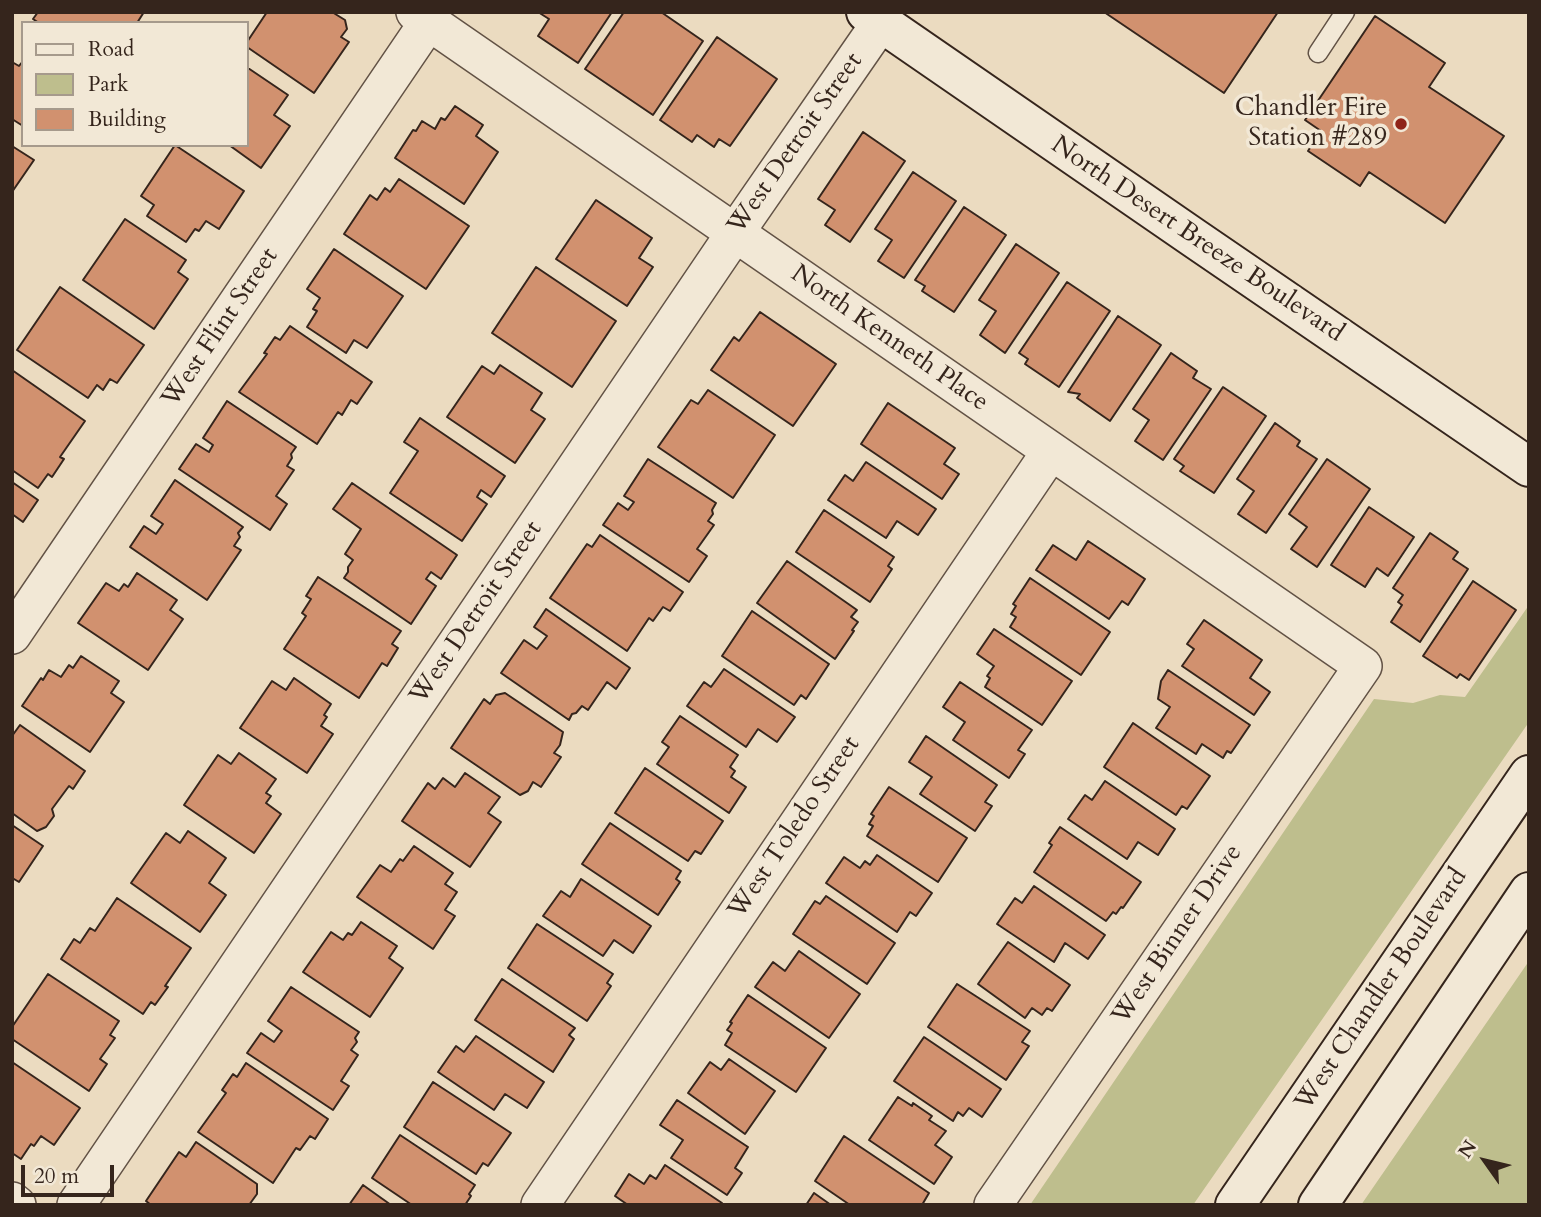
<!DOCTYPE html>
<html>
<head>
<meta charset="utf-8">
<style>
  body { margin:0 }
  #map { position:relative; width:1541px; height:1217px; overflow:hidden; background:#ebdbc0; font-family:Cardo,serif }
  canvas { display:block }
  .frame { position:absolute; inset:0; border:14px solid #35251c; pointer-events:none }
  .legend { position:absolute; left:21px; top:21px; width:228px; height:126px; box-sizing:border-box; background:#f2e8d6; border:2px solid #a69a8c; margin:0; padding:9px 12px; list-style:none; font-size:21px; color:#35251c }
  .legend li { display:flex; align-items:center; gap:14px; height:35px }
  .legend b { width:35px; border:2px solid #a69a8c }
  .north { position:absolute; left:1450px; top:1126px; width:70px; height:70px; -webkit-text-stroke:5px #f2e8d6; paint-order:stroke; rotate:304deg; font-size:19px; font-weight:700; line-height:28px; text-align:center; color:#35251c }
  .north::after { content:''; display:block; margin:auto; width:24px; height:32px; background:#35251c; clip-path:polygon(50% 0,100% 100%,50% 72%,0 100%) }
  .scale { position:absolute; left:21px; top:1165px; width:93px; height:32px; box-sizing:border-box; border:4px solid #35251c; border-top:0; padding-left:9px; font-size:21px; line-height:24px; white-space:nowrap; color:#35251c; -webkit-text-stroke:5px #f2e8d6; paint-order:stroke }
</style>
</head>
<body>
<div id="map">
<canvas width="1541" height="1217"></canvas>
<div class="frame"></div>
<ul class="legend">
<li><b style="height:9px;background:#f2e8d6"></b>Road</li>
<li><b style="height:19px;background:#bebe8d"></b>Park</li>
<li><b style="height:19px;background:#d1916f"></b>Building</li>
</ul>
<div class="north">N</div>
<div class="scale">20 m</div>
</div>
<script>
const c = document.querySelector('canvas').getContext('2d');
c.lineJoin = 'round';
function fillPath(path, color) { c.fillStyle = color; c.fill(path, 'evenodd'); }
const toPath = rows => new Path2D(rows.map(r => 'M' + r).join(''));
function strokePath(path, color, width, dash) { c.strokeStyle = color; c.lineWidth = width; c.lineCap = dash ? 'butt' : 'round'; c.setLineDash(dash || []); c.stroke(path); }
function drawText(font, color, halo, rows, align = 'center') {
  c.font = font + ' Cardo,serif'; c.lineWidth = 7; c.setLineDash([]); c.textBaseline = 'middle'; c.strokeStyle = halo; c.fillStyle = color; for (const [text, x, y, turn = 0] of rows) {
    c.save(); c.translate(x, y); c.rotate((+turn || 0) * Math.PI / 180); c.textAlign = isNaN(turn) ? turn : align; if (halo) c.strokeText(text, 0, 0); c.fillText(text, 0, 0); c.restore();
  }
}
fillPath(toPath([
  [1529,605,1529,722,1193,1205,1030,1205,1374,699,1413,703,1440,695,1465,697],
  [1529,961,1529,1205,1361,1205]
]), '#bebe8d');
const building = toPath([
  [38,12,144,12,137,23,39,23,33,19,38,12],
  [267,12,332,12,345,20,347,29,341,37,349,42,314,93,247,47,247,42,267,12],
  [538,12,612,12,578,63,538,36,549,19,538,12],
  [624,12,661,12,703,41,653,115,585,69,624,12],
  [1104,12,1278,12,1224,93,1104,12],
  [1375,16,1445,63,1429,87,1504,136,1445,223,1369,172,1360,186,1308,151,1321,131,1305,120,1375,16],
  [717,37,777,79,730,146,719,139,714,147,697,135,692,142,660,120,717,37],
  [23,61,23,126,12,119,12,62,19,66,23,61],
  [248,68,288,95,274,115,290,126,261,168,229,145,247,145,247,70,248,68],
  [455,106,483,125,476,136,498,152,464,204,395,158,413,130,416,131,422,121,435,129,441,118,445,120,455,106],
  [863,132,905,161,850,242,825,225,835,210,818,199,863,132],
  [175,145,244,191,219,229,206,221,199,231,195,229,186,242,147,216,154,205,141,196,175,145],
  [12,146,34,160,12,192,12,146],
  [913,172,956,201,904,278,878,261,892,240,875,229,913,172],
  [399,179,469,226,426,289,344,234,370,195,377,200,385,188,390,192,399,179],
  [596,200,652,238,639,258,653,267,627,306,556,259,596,200],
  [964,207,1006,235,954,312,922,291,925,286,915,280,964,207],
  [125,219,186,260,178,272,188,279,154,329,83,280,125,219],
  [1016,244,1059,273,1005,353,980,335,996,311,979,300,1016,244],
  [334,249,403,296,367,348,354,340,346,353,307,327,317,311,313,309,320,298,307,289,334,249],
  [536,267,616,321,572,387,492,333,536,267],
  [1067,282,1110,311,1059,387,1025,364,1028,359,1019,353,1067,282],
  [60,287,144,345,117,383,110,379,103,390,97,385,88,398,17,350,60,287],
  [760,312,836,364,793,426,711,370,734,337,739,341,760,312],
  [1118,316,1161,345,1110,421,1077,398,1080,394,1068,392,1118,316],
  [290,326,372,382,357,404,351,400,342,415,338,412,317,444,239,392,267,354,264,353,275,337,280,340,290,326],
  [1171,353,1197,371,1193,378,1211,389,1163,460,1135,441,1149,420,1133,409,1171,353],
  [500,365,542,393,531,410,545,419,515,463,447,417,482,366,494,374,500,365],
  [12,370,85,421,60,457,64,459,52,477,48,474,38,488,12,470,12,370],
  [1223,387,1266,416,1214,493,1180,471,1184,466,1174,459,1223,387],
  [708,390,775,435,733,498,658,447,691,400,698,404,708,390],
  [227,401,296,447,291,454,292,458,287,466,294,470,276,496,287,504,270,530,179,469,196,444,209,452,213,445,203,438,227,401],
  [888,403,955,448,944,464,959,474,942,499,861,444,888,403],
  [420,418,505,476,491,497,481,490,477,497,487,504,462,541,390,493,418,451,404,442,420,418],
  [1275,423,1300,441,1297,446,1317,459,1266,533,1238,514,1254,491,1237,479,1275,423],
  [648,459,716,503,712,510,713,514,708,521,714,525,697,549,707,556,689,582,603,525,618,503,628,510,634,502,624,496,648,459],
  [1327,459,1370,489,1317,567,1291,549,1307,527,1289,514,1327,459],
  [866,462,936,509,918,535,897,521,886,538,828,500,845,475,853,481,866,462],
  [175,480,243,527,238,533,240,537,234,546,241,550,207,600,130,547,144,526,156,534,163,524,151,516,175,480],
  [12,482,38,500,23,522,12,514,12,482],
  [352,483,457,555,441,579,431,572,426,579,436,586,411,624,344,578,348,572,348,567,353,560,345,554,361,529,333,509,352,483],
  [1369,507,1414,537,1388,576,1377,568,1365,587,1331,565,1369,507],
  [824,510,894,557,888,566,892,569,870,602,796,552,824,510],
  [1430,533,1458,552,1453,559,1468,569,1420,642,1391,622,1402,605,1398,602,1403,595,1393,588,1430,533],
  [600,535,683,592,670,611,663,607,653,621,649,618,627,651,550,598,587,544,592,547,600,535],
  [1088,541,1145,579,1128,605,1122,601,1109,619,1036,570,1053,545,1076,560,1088,541],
  [787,561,857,610,851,617,858,622,852,630,854,631,835,659,757,603,787,561],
  [137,573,177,600,170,610,183,619,148,670,78,623,106,583,119,591,124,584,128,587,137,573],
  [318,577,401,631,392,644,398,648,387,666,382,663,359,698,284,649,306,616,302,613,311,599,306,596,318,577],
  [1030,578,1110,632,1081,675,1010,627,1016,617,1011,614,1016,606,1013,604,1030,578],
  [1473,581,1516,610,1469,680,1460,674,1457,678,1423,656,1473,581],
  [546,609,630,668,616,689,607,682,588,710,582,706,576,713,572,714,569,720,501,673,524,640,537,649,547,636,534,627,546,609],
  [752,611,829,664,806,699,801,695,794,705,722,656,752,611],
  [1204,620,1262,660,1250,678,1270,692,1254,715,1182,666,1194,649,1187,644,1204,620],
  [994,629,1072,681,1042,725,985,687,990,678,987,676,994,666,977,654,994,629],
  [81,656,119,681,111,693,124,702,90,752,22,706,41,678,43,680,49,670,61,677,69,665,73,668,81,656],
  [724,669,795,717,777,742,758,729,746,747,687,706,704,682,711,687,724,669],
  [1168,670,1250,725,1231,753,1227,751,1223,758,1202,744,1196,754,1156,728,1170,707,1158,699,1161,681,1168,670],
  [294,678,331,704,324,715,327,717,321,726,333,734,307,773,240,728,272,681,286,690,294,678],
  [960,682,1032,730,1018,750,1025,754,1009,778,953,740,965,722,943,707,960,682],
  [505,693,563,732,560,745,554,753,561,757,541,787,533,782,528,791,520,795,451,748,484,699,490,704,496,695,505,693],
  [680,716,738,755,730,767,735,771,731,777,746,787,729,813,657,764,669,747,662,742,680,716],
  [1133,723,1210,776,1187,809,1182,806,1176,815,1104,767,1133,723],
  [20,725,85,771,73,789,69,786,52,809,54,816,46,827,37,831,12,813,12,736,20,725],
  [926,736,997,785,985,802,992,806,975,831,920,794,932,777,909,762,926,736],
  [239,753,276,779,266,793,271,796,266,803,281,814,254,853,184,805,218,755,231,764,239,753],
  [645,768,723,821,701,854,695,851,688,861,615,813,645,768],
  [465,773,500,797,488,813,501,822,470,867,402,821,428,783,435,789,443,778,455,787,465,773],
  [1105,781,1175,829,1158,855,1138,842,1127,859,1068,819,1085,795,1092,800,1105,781],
  [889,787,967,838,938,882,867,836,873,826,869,824,874,816,871,814,889,787],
  [610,823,681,871,676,879,680,882,658,915,582,864,610,823],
  [12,825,43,846,19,882,14,879,12,881,12,825],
  [1060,827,1141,882,1123,908,1121,907,1116,914,1113,912,1106,921,1034,872,1052,845,1049,843,1060,827],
  [188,831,226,858,209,883,226,895,200,932,131,883,166,833,180,843,188,831],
  [414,846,453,873,445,884,457,892,445,910,455,916,433,949,357,897,380,865,391,872,400,859,403,861,414,846],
  [877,855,932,893,916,916,910,912,897,932,826,883,844,857,860,868,865,861,870,865,877,855],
  [581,879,651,926,633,953,614,940,603,956,543,916,561,891,570,897,581,879],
  [1034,886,1105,935,1088,959,1065,943,1054,962,997,924,1015,898,1022,903,1034,886],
  [826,896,895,943,867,984,793,934,815,901,820,904,826,896],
  [117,898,191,948,165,986,168,987,155,1005,151,1002,143,1014,61,959,74,939,80,943,90,928,95,931,117,898],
  [361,922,397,946,389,958,403,968,370,1017,303,972,331,932,343,940,348,933,352,935,361,922],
  [537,924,613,974,607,983,611,986,587,1021,508,968,537,924],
  [1008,942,1070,985,1052,1011,1047,1008,1042,1015,1032,1008,1025,1018,978,984,1008,942],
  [799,951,860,994,829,1038,755,987,773,962,785,971,799,951],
  [48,974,119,1021,110,1035,115,1038,100,1059,107,1064,89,1091,12,1039,12,1027,48,974],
  [502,979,575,1028,569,1035,574,1039,553,1072,475,1020,502,979],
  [957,984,1030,1031,1022,1042,1029,1046,1006,1080,928,1027,957,984],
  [291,987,359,1032,355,1038,357,1042,351,1050,358,1055,341,1081,349,1086,333,1110,247,1053,261,1033,274,1042,282,1031,268,1021,291,987],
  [748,995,826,1048,796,1092,725,1045,732,1033,727,1030,732,1023,730,1022,748,995],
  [476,1036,544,1082,527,1108,505,1094,494,1110,438,1072,456,1046,464,1052,476,1036],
  [924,1037,1001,1089,982,1117,969,1108,963,1116,958,1112,953,1121,894,1081,924,1037],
  [729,1059,775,1091,745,1134,688,1093,710,1062,721,1070,729,1059],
  [12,1062,80,1108,54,1145,41,1136,34,1146,31,1144,21,1159,12,1153,12,1062],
  [246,1063,328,1119,315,1139,310,1136,300,1150,296,1148,273,1183,198,1132,226,1093,222,1090,233,1074,237,1077,246,1063],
  [433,1082,511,1133,488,1166,483,1163,476,1174,404,1127,433,1082],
  [898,1097,912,1106,913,1103,932,1116,929,1120,946,1131,935,1145,952,1157,934,1184,869,1140,898,1097],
  [677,1100,748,1147,735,1168,742,1173,727,1195,671,1158,683,1140,660,1125,677,1100],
  [400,1135,475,1185,469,1194,471,1196,465,1205,412,1205,372,1178,400,1135],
  [844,1136,929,1193,922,1205,850,1205,815,1181,844,1136],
  [196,1142,257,1184,257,1194,249,1205,151,1205,146,1201,179,1152,186,1157,196,1142],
  [665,1165,722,1203,721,1205,628,1205,615,1196,629,1174,644,1184,650,1175,656,1179,665,1165],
  [363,1185,391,1205,349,1205,363,1185],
  [814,1193,831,1205,806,1205,814,1193]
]);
fillPath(building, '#d1916f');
strokePath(building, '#35251c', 2);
const lane = toPath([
  [1318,53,1345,12]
]);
const street = toPath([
  [415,12,1363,666,993,1205],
  [12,635,429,21],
  [12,1201,17,1205],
  [76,1205,735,233,881,22],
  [540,1205,1051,451]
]);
const secondary = toPath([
  [866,12,1194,238,1529,467],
  [1235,1205,1529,775],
  [1318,1205,1529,892]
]);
strokePath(lane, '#625245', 21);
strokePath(street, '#625245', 40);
strokePath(secondary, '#35251c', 42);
strokePath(lane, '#f2e8d6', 18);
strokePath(street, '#f2e8d6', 37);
strokePath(secondary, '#f2e8d6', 38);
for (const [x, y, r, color] of [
  [1401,124,7,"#8f2418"]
]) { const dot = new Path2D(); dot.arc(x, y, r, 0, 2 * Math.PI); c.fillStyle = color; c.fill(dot); strokePath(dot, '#f2e8d6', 2.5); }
drawText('26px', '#35251c', '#f2e8d6', [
  ["Chandler Fire",1387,109],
  ["Station #289",1387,139]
], 'right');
drawText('26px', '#35251c', '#f2e8d6', [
  ["West Detroit Street",796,144,-55],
  ["North Desert Breeze Boulevard",1197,240,34],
  ["West Flint Street",221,328,-56],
  ["North Kenneth Place",889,339,35],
  ["West Detroit Street",477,613,-56],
  ["West Toledo Street",795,828,-56],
  ["West Binner Drive",1178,935,-56],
  ["West Chandler Boulevard",1382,990,-56]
]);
</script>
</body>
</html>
